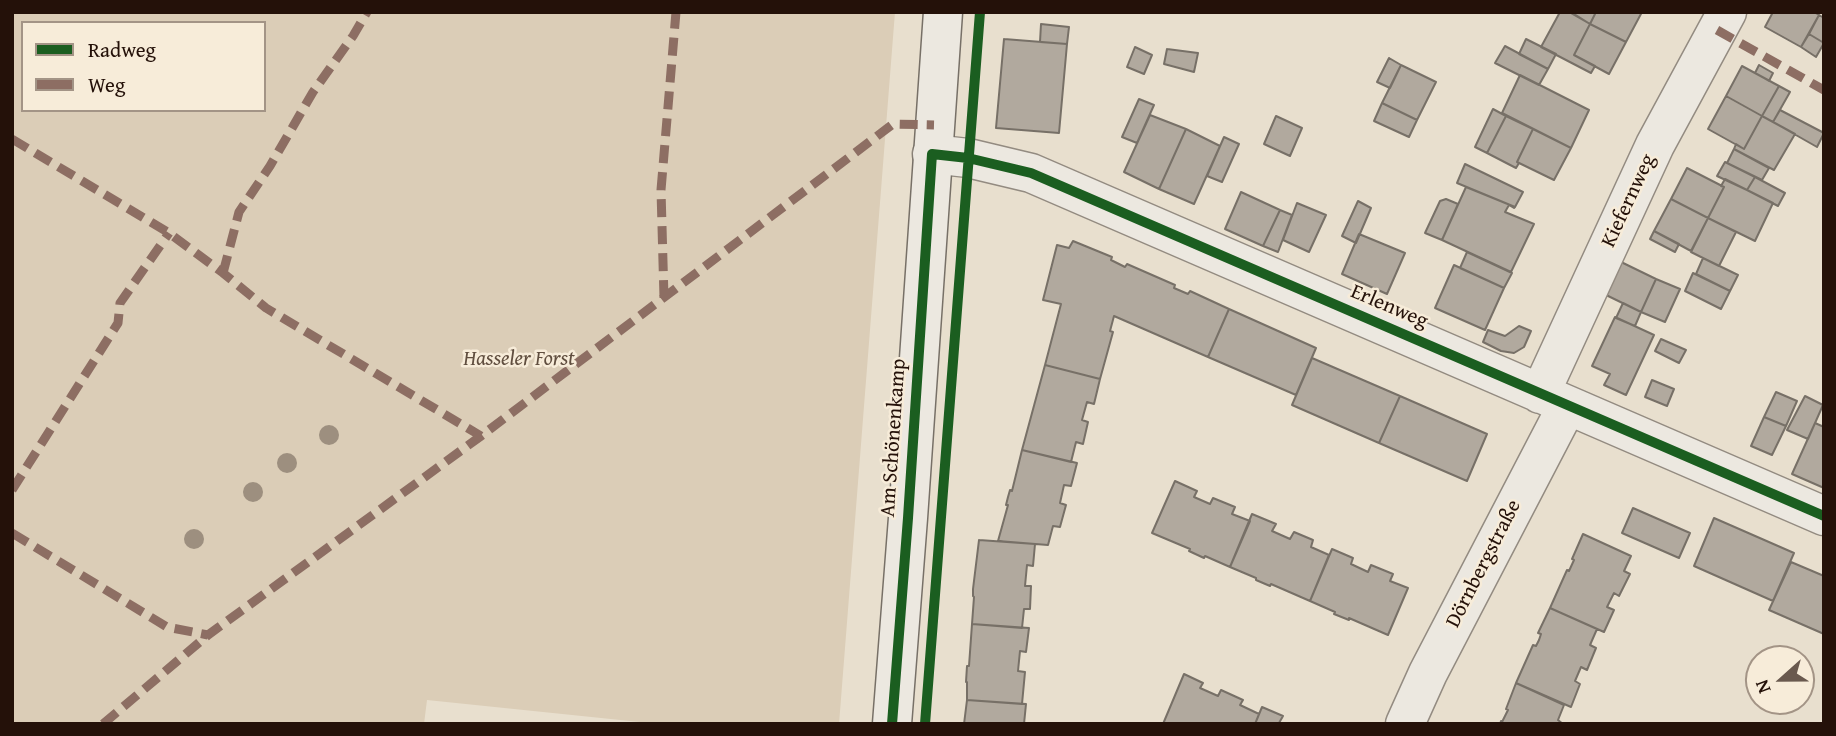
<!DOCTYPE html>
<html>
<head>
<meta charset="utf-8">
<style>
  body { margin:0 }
  #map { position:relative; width:1836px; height:736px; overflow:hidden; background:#e8dfce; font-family:"Gentium Book Plus",serif }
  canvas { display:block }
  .frame { position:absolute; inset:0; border:14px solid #241109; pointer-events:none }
  .legend { position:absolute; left:21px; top:21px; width:245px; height:91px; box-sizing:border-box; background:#f7ecd9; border:2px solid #a39486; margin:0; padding:9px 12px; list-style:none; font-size:21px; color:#241109 }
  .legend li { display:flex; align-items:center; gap:14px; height:35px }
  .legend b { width:35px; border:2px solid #a39486 }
  .north { position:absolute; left:1745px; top:645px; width:70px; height:70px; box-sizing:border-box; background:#f7ecd9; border:2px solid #a39486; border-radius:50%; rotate:249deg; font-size:19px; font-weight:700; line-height:28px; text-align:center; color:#241109 }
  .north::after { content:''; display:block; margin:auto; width:24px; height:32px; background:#69594e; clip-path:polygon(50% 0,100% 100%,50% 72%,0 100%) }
</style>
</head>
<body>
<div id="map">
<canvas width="1836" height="736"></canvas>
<div class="frame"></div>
<ul class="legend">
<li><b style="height:9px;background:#1b5e20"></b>Radweg</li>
<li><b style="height:9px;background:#8d6e63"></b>Weg</li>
</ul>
<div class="north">N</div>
</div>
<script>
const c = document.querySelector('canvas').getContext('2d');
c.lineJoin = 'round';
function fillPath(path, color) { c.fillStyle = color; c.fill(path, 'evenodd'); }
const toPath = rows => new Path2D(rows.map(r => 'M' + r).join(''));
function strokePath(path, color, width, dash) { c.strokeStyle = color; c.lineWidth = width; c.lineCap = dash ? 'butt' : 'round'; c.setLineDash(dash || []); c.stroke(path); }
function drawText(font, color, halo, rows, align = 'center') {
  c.font = font + ' "Gentium Book Plus",serif'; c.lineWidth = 5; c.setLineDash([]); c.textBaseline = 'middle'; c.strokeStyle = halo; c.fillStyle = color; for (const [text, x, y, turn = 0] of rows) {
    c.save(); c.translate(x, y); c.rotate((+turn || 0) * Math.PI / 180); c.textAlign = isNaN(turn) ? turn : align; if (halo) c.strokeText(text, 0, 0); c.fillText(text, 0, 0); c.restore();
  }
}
fillPath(toPath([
  [12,12,895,12,839,724,659,724,427,700,424,724,12,724],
  [23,23,264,23,264,110,23,110]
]), '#dbcdb7');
const building = toPath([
  [1560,12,1569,12,1590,24,1574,55,1595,66,1591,73,1541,47,1560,12],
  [1571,12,1596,12,1590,24,1571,12],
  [1596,12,1642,12,1626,42,1590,24,1596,12],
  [1773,12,1814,12,1819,15,1801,47,1765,27,1773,12],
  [1819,15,1824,18,1824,43,1809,34,1819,15],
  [1041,24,1069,27,1067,44,1040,42,1041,24],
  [1590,24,1626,42,1609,74,1574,55,1590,24],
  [1809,34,1824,43,1816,57,1801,47,1809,34],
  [1004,39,1067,44,1059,133,996,128,1004,39],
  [1526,39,1556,54,1548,69,1519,54,1526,39],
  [1505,46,1548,69,1539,85,1495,63,1505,46],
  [1135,47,1152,55,1144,74,1127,67,1135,47],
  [1167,49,1198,53,1194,72,1164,64,1167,49],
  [1389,58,1401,65,1390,88,1377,82,1389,58],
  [1401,65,1436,82,1417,120,1382,103,1401,65],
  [1759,65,1773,73,1769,81,1755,73,1759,65],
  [1742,66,1779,86,1762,116,1726,96,1742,66],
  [1520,75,1589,110,1571,148,1502,113,1520,75],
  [1779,86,1790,92,1773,122,1762,116,1779,86],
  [1726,96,1762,116,1744,149,1708,129,1726,96],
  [1139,99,1154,105,1137,143,1122,137,1139,99],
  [1382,103,1417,120,1409,137,1374,121,1382,103],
  [1493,109,1506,116,1487,153,1475,147,1493,109],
  [1780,110,1824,133,1817,147,1773,122,1780,110],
  [1150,115,1186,129,1159,189,1124,172,1150,115],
  [1276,116,1302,128,1290,156,1264,144,1276,116],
  [1506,116,1533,129,1517,162,1519,163,1516,168,1487,153,1506,116],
  [1762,116,1795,134,1774,170,1734,149,1736,144,1744,149,1762,116],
  [1186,129,1220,146,1194,204,1159,189,1186,129],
  [1533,129,1571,148,1554,180,1517,162,1533,129],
  [1224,137,1239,144,1222,182,1207,176,1224,137],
  [1734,149,1769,168,1762,180,1727,163,1734,149],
  [1725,162,1755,177,1747,190,1717,176,1725,162],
  [1465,164,1523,192,1515,207,1457,183,1465,164],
  [1687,168,1724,187,1708,218,1671,199,1687,168],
  [1755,177,1785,193,1778,206,1747,190,1755,177],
  [1725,179,1773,203,1755,241,1708,218,1724,187,1721,186,1725,179],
  [1466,187,1515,207,1514,208,1509,205,1505,212,1534,224,1511,272,1442,240,1466,187],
  [1241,192,1280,210,1263,246,1225,229,1241,192],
  [1446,199,1458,204,1442,240,1425,233,1440,201,1446,199],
  [1671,199,1708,218,1691,251,1654,231,1671,199],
  [1358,201,1371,208,1356,243,1342,236,1358,201],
  [1297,203,1326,215,1309,252,1283,240,1297,203],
  [1280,210,1292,215,1278,252,1263,246,1280,210],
  [1708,218,1736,232,1719,266,1691,252,1708,218],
  [1654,231,1679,244,1675,252,1650,239,1654,231],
  [1359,234,1405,253,1387,294,1342,274,1359,234],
  [1073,241,1112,257,1111,260,1125,267,1127,264,1175,285,1174,288,1188,294,1190,291,1229,309,1208,357,1114,316,1110,331,1113,332,1100,379,1045,365,1061,304,1043,300,1057,245,1069,248,1073,241],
  [1467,252,1512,273,1504,288,1460,268,1467,252],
  [1703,258,1738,275,1730,291,1696,274,1703,258],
  [1619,261,1656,279,1641,312,1604,294,1619,261],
  [1454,265,1504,288,1485,330,1435,308,1454,265],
  [1693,273,1730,291,1721,309,1685,291,1693,273],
  [1656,279,1680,289,1665,322,1641,312,1656,279],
  [1623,303,1641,312,1635,326,1616,318,1623,303],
  [1229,309,1316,348,1296,395,1208,357,1229,309],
  [1615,317,1654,335,1626,395,1604,385,1610,374,1592,366,1615,317],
  [1519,326,1531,331,1524,347,1514,353,1501,351,1483,342,1488,330,1505,336,1519,326],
  [1661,339,1686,350,1679,363,1655,351,1661,339],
  [1312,358,1400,396,1379,443,1292,405,1312,358],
  [1045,365,1100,379,1094,404,1087,402,1082,420,1088,422,1083,444,1076,442,1071,462,1022,450,1045,365],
  [1652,380,1674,389,1667,406,1645,397,1652,380],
  [1776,392,1797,401,1786,426,1764,417,1776,392],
  [1400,396,1487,434,1467,481,1379,443,1400,396],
  [1805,396,1823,405,1808,439,1787,430,1805,396],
  [1764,417,1786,426,1772,455,1751,446,1764,417],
  [1815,423,1824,427,1824,488,1792,474,1815,423],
  [1022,450,1077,463,1071,486,1064,485,1060,503,1066,505,1060,527,1053,526,1048,545,998,541,1008,505,1006,505,1008,497,1010,490,1012,491,1022,450],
  [1175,481,1197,491,1194,497,1210,504,1213,498,1235,507,1232,514,1250,521,1230,567,1205,556,1204,558,1189,551,1190,549,1152,533,1175,481],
  [1633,508,1690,533,1679,558,1622,533,1633,508],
  [1252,514,1276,524,1272,531,1290,539,1294,532,1313,540,1311,547,1329,555,1310,601,1271,584,1270,586,1256,580,1256,578,1230,567,1252,514],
  [1714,518,1794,553,1773,601,1694,566,1714,518],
  [1583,534,1631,556,1624,571,1630,574,1619,596,1614,593,1607,607,1614,610,1604,632,1550,608,1567,570,1569,571,1574,560,1572,559,1583,534],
  [979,540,1035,544,1033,566,1027,565,1025,586,1031,586,1030,609,1024,609,1022,628,972,624,974,597,973,596,973,589,979,540],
  [1332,549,1353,558,1351,564,1368,572,1371,565,1393,574,1390,581,1408,588,1388,635,1349,618,1349,620,1334,614,1335,612,1310,601,1332,549],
  [1791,562,1824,576,1824,634,1769,610,1791,562],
  [1550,608,1597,629,1590,645,1596,648,1587,670,1581,667,1575,681,1580,684,1571,707,1516,683,1533,645,1536,646,1539,640,1541,634,1538,633,1550,608],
  [972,624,1029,628,1026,652,1020,651,1018,671,1025,672,1022,704,967,700,967,682,966,682,967,666,969,666,972,624],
  [1184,674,1203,683,1200,688,1218,696,1221,690,1243,700,1240,705,1259,714,1255,724,1163,724,1184,674],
  [1516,683,1564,705,1558,720,1563,724,1500,724,1501,721,1502,722,1508,710,1506,709,1516,683],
  [967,700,1026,704,1024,724,964,724,967,700],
  [1262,707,1283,716,1279,723,1281,724,1255,724,1262,707]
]);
fillPath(building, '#b1a99e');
strokePath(building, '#777067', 2);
const street = toPath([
  [932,154,968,158,1031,173,1824,516],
  [1540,394,1655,145,1727,12],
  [1405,724,1428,673,1567,406]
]);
const secondary = toPath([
  [892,724,908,518,943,12]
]);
strokePath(street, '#938b81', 41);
strokePath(secondary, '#777067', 41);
strokePath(street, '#ece8e0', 38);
strokePath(secondary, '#ece8e0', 38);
strokePath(toPath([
  [1717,30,1824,90],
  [12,139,169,233,223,273,266,308,481,436],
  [223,273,239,212,270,166,313,92,353,36,367,12],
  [664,298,661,190,676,12],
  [12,490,118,323,120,303,169,233],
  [12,533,167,627,208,635],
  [103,724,208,635,481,436,893,124,934,125]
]), '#8d6e63', 9, [18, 9]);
strokePath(toPath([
  [892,724,908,518,932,154,968,158,1031,173,1824,516],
  [925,724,980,12]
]), '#1b5e20', 10);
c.fillStyle = '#9d8f7f';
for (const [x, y] of [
  [329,435],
  [287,463],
  [253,492],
  [194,539]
]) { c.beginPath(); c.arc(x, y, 10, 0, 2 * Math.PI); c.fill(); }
drawText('21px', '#241109', '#f7ecd9', [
  ["Kiefernweg",1629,201,-65],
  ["Erlenweg",1389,307,23],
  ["Am Schönenkamp",894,438,-86],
  ["Dörnbergstraße",1484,564,-63]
]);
drawText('italic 21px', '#604e3f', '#f7ecd9', [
  ["Hasseler Forst",519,360]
]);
</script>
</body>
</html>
